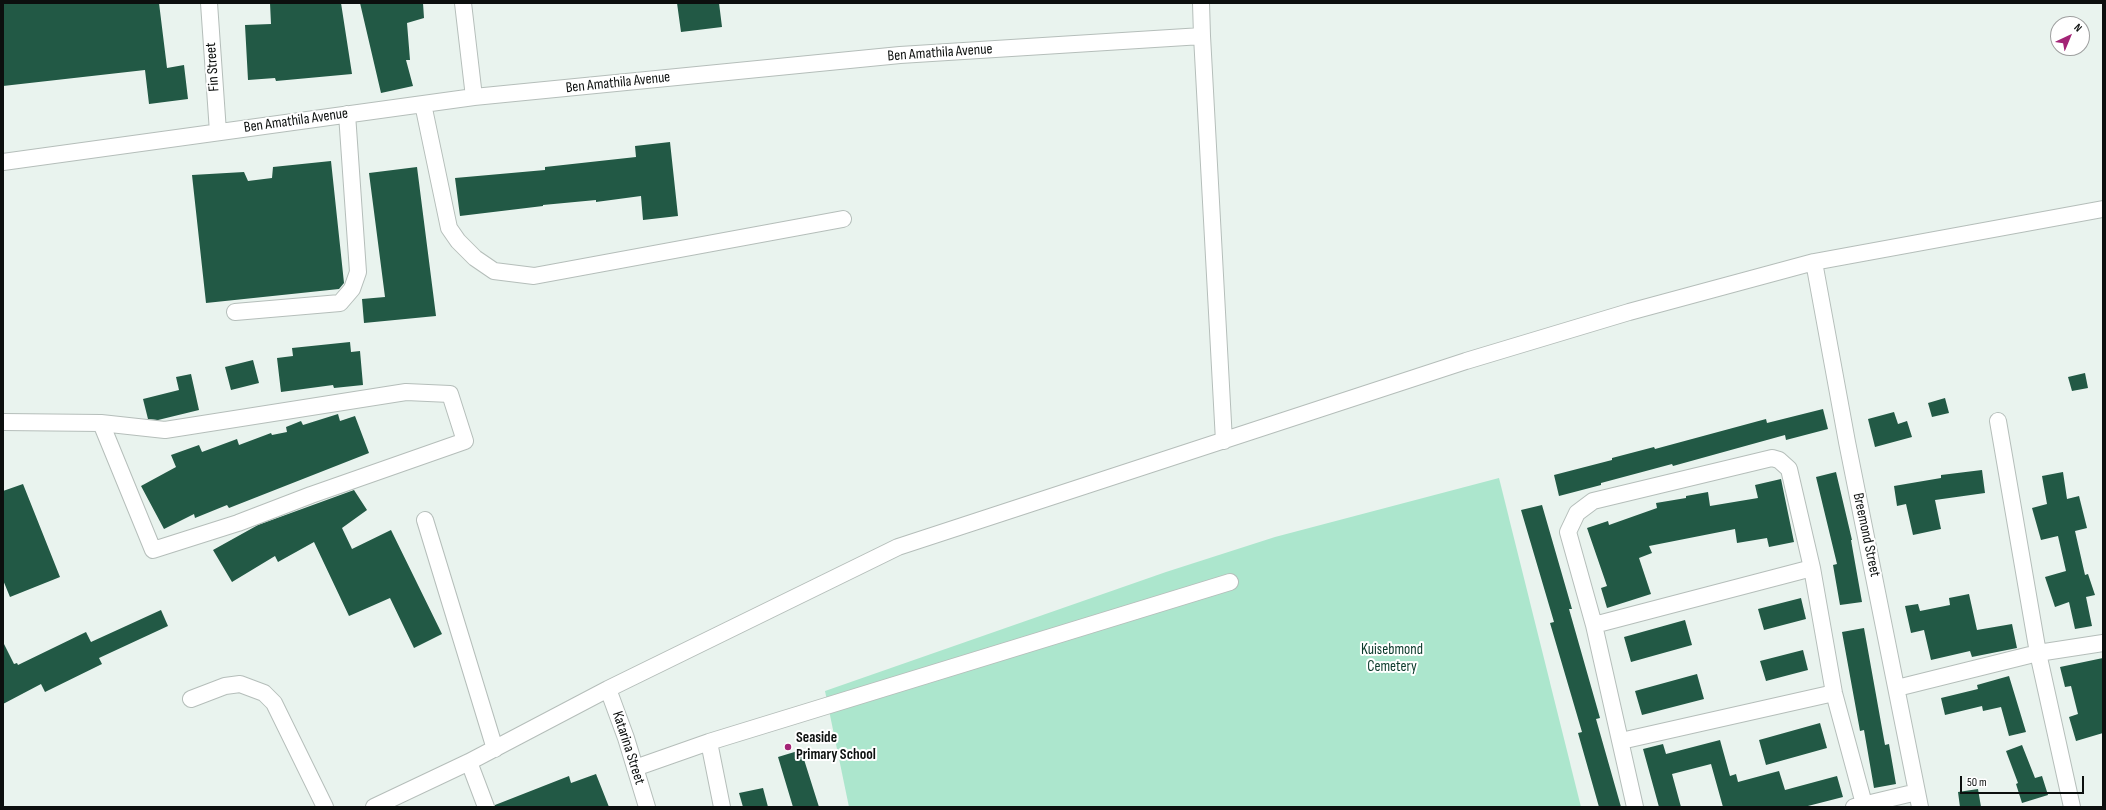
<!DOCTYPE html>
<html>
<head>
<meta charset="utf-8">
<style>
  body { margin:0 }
  #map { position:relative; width:2106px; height:810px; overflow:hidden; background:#e9f3ee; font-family:"Sofia Sans Condensed",sans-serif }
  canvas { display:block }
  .frame { position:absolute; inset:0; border:4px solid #0c0f0e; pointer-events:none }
  .north { position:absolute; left:2050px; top:16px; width:40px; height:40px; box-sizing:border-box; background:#fff; border:1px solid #9e9f9f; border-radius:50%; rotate:44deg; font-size:11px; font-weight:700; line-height:16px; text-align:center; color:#0c0f0e }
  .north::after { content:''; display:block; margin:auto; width:14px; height:18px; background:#a32476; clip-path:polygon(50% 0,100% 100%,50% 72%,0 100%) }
  .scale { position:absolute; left:1960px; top:776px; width:124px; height:18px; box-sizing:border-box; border:2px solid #0c0f0e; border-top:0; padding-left:5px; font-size:12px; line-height:14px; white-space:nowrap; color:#0c0f0e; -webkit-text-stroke:3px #fff; paint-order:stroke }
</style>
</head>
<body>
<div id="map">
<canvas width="2106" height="810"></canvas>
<div class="frame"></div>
<div class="north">N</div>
<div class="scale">50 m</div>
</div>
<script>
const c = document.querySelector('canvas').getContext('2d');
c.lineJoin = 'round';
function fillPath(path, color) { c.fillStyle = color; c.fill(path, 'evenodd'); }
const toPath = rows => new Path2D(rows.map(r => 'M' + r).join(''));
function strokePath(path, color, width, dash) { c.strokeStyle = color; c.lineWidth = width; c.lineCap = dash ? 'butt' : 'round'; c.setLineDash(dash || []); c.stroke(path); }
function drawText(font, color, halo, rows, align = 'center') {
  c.font = font + ' "Sofia Sans Condensed",sans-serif'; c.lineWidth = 4; c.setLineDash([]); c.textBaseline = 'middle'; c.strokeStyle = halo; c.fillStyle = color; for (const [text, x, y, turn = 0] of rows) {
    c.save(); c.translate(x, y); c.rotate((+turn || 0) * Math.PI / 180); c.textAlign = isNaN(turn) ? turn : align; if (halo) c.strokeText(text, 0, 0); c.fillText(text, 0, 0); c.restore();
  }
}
fillPath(toPath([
  [1499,478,1581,807,849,807,825,691,1166,572,1275,537]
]), '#ace6cd');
fillPath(toPath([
  [3,3,159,3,167,68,184,65,188,99,149,104,145,70,3,86],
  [270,3,341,3,352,74,276,81,275,78,248,80,245,25,271,24],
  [360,3,423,3,424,18,407,23,410,60,406,60,413,86,381,93],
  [677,3,719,3,722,27,681,32],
  [670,142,678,216,643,220,641,196,596,202,596,200,543,205,543,206,460,216,455,178,545,170,545,167,636,157,635,146],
  [331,161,344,283,339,289,206,303,192,175,244,172,248,181,272,178,273,167],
  [417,167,436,316,364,323,362,299,385,297,369,173],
  [350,342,351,352,360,351,363,385,334,388,333,385,281,392,277,358,293,356,292,348],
  [253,360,259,383,231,390,225,367],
  [2085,373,2088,388,2072,391,2068,377],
  [191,374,199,410,158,420,148,419,143,399,179,390,176,377],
  [1945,398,1949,413,1932,417,1928,403],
  [1823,409,1828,429,1786,440,1785,435,1673,466,1672,464,1601,483,1601,485,1559,496,1554,475,1612,460,1612,458,1654,447,1655,449,1766,419,1767,423],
  [1894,412,1898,424,1907,421,1912,437,1875,447,1868,419],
  [338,414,340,421,355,416,369,453,229,508,227,505,195,518,194,514,164,529,141,486,176,467,171,455,199,445,202,452,237,439,239,445,271,433,272,435,287,432,286,427,301,421,303,425],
  [1982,470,1985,493,1935,500,1941,529,1913,535,1906,504,1897,506,1894,486,1941,478,1941,475],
  [1836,472,1852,540,1851,540,1862,602,1840,605,1833,565,1837,564,1816,477],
  [2063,472,2067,499,2079,496,2087,528,2075,531,2085,575,2088,574,2095,595,2086,597,2092,626,2075,629,2069,602,2055,607,2045,577,2066,571,2058,536,2041,540,2032,508,2047,504,2042,476],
  [1781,479,1794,542,1769,547,1767,538,1737,543,1735,529,1649,546,1652,553,1639,558,1651,594,1607,608,1601,588,1607,586,1587,528,1608,521,1609,525,1657,508,1656,503,1686,498,1686,496,1708,492,1710,506,1758,498,1755,485],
  [23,484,60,577,10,597,3,580,3,491],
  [354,490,367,510,342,528,352,549,391,530,442,634,414,648,390,598,349,616,314,542,278,562,275,556,232,582,213,550,258,525],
  [1542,505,1572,609,1569,609,1600,718,1596,719,1621,807,1599,807,1578,733,1582,732,1550,623,1554,622,1521,510],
  [1969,594,1977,630,2012,624,2017,648,1972,657,1970,651,1931,660,1924,630,1911,633,1905,606,1918,604,1920,611,1950,605,1949,598],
  [1801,598,1806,619,1764,630,1758,609],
  [161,610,168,626,99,658,102,664,45,692,41,684,3,704,3,642,14,664,17,663,18,665,86,632,91,642],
  [1685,620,1692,645,1631,662,1624,637],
  [1864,628,1885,745,1889,744,1896,784,1874,788,1864,730,1860,731,1842,632],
  [1803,650,1808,670,1766,681,1760,661],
  [2103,658,2103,733,2076,741,2069,717,2078,714,2071,686,2065,687,2060,667],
  [1697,674,1704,699,1642,715,1635,691],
  [2009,676,2026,732,2009,736,2001,707,1983,711,1982,706,1945,715,1941,698,1978,689,1977,685],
  [1820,723,1827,748,1766,765,1759,740],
  [1720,740,1730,776,1736,774,1738,782,1779,771,1785,790,1837,776,1843,797,1804,807,1723,807,1711,764,1672,774,1681,807,1659,807,1643,749,1663,744,1666,754],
  [2022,745,2035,778,2042,776,2048,795,2022,803,2016,784,2018,783,2006,751],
  [801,750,819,807,793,807,778,757],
  [596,774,609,807,495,807,495,805,569,776,571,783],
  [763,788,768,807,743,807,739,793],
  [1978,789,1981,807,1960,807,1958,792]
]), '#225945');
const minor = toPath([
  [209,3,218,132],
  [463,3,474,97],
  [1202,36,1224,441],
  [423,104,449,228,458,241,475,258,494,271,534,276,843,219],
  [3,162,474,97,900,55,1202,36,1201,3],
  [1814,262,1847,442,1920,807],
  [235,312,340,303,352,289,358,272,347,114],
  [1998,421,2038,653,2072,807],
  [3,422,101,423,153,550,238,523,311,495,465,441,450,394,406,392,165,430,101,423],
  [425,520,495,749],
  [1594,625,1812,568],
  [1897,688,2038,653,2103,643],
  [608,689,626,738,647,807],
  [191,699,225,686,240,684,264,693,274,703,325,807],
  [1621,741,1834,693],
  [709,742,722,807],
  [469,762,486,807],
  [635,768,709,742,1230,582],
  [374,807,469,762,608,689,898,547,1466,361,1629,312,1814,262,2103,209],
  [1635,807,1594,625,1568,532,1577,513,1593,501,1772,458,1779,460,1789,469,1812,568,1834,693,1864,804],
  [1854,807,1917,792]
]);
strokePath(minor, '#b5beba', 18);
strokePath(minor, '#fff', 16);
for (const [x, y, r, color] of [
  [788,747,4,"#a32476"]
]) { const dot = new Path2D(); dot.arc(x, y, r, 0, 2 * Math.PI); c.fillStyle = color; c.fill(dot); strokePath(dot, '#fff', 1.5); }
drawText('15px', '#0c0f0e', '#fff', [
  ["Ben Amathila Avenue",940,53,-4],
  ["Fin Street",213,67,-94],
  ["Ben Amathila Avenue",618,83,-6],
  ["Ben Amathila Avenue",296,121,-8],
  ["Breemond Street",1866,535,78],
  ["Katarina Street",628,748,72]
]);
drawText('15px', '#093829', '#fff', [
  ["Kuisebmond",1392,650],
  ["Cemetery",1392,667]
]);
drawText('bold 15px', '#0c0f0e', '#fff', [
  ["Seaside",796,738],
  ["Primary School",796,755]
], 'left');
</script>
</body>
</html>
